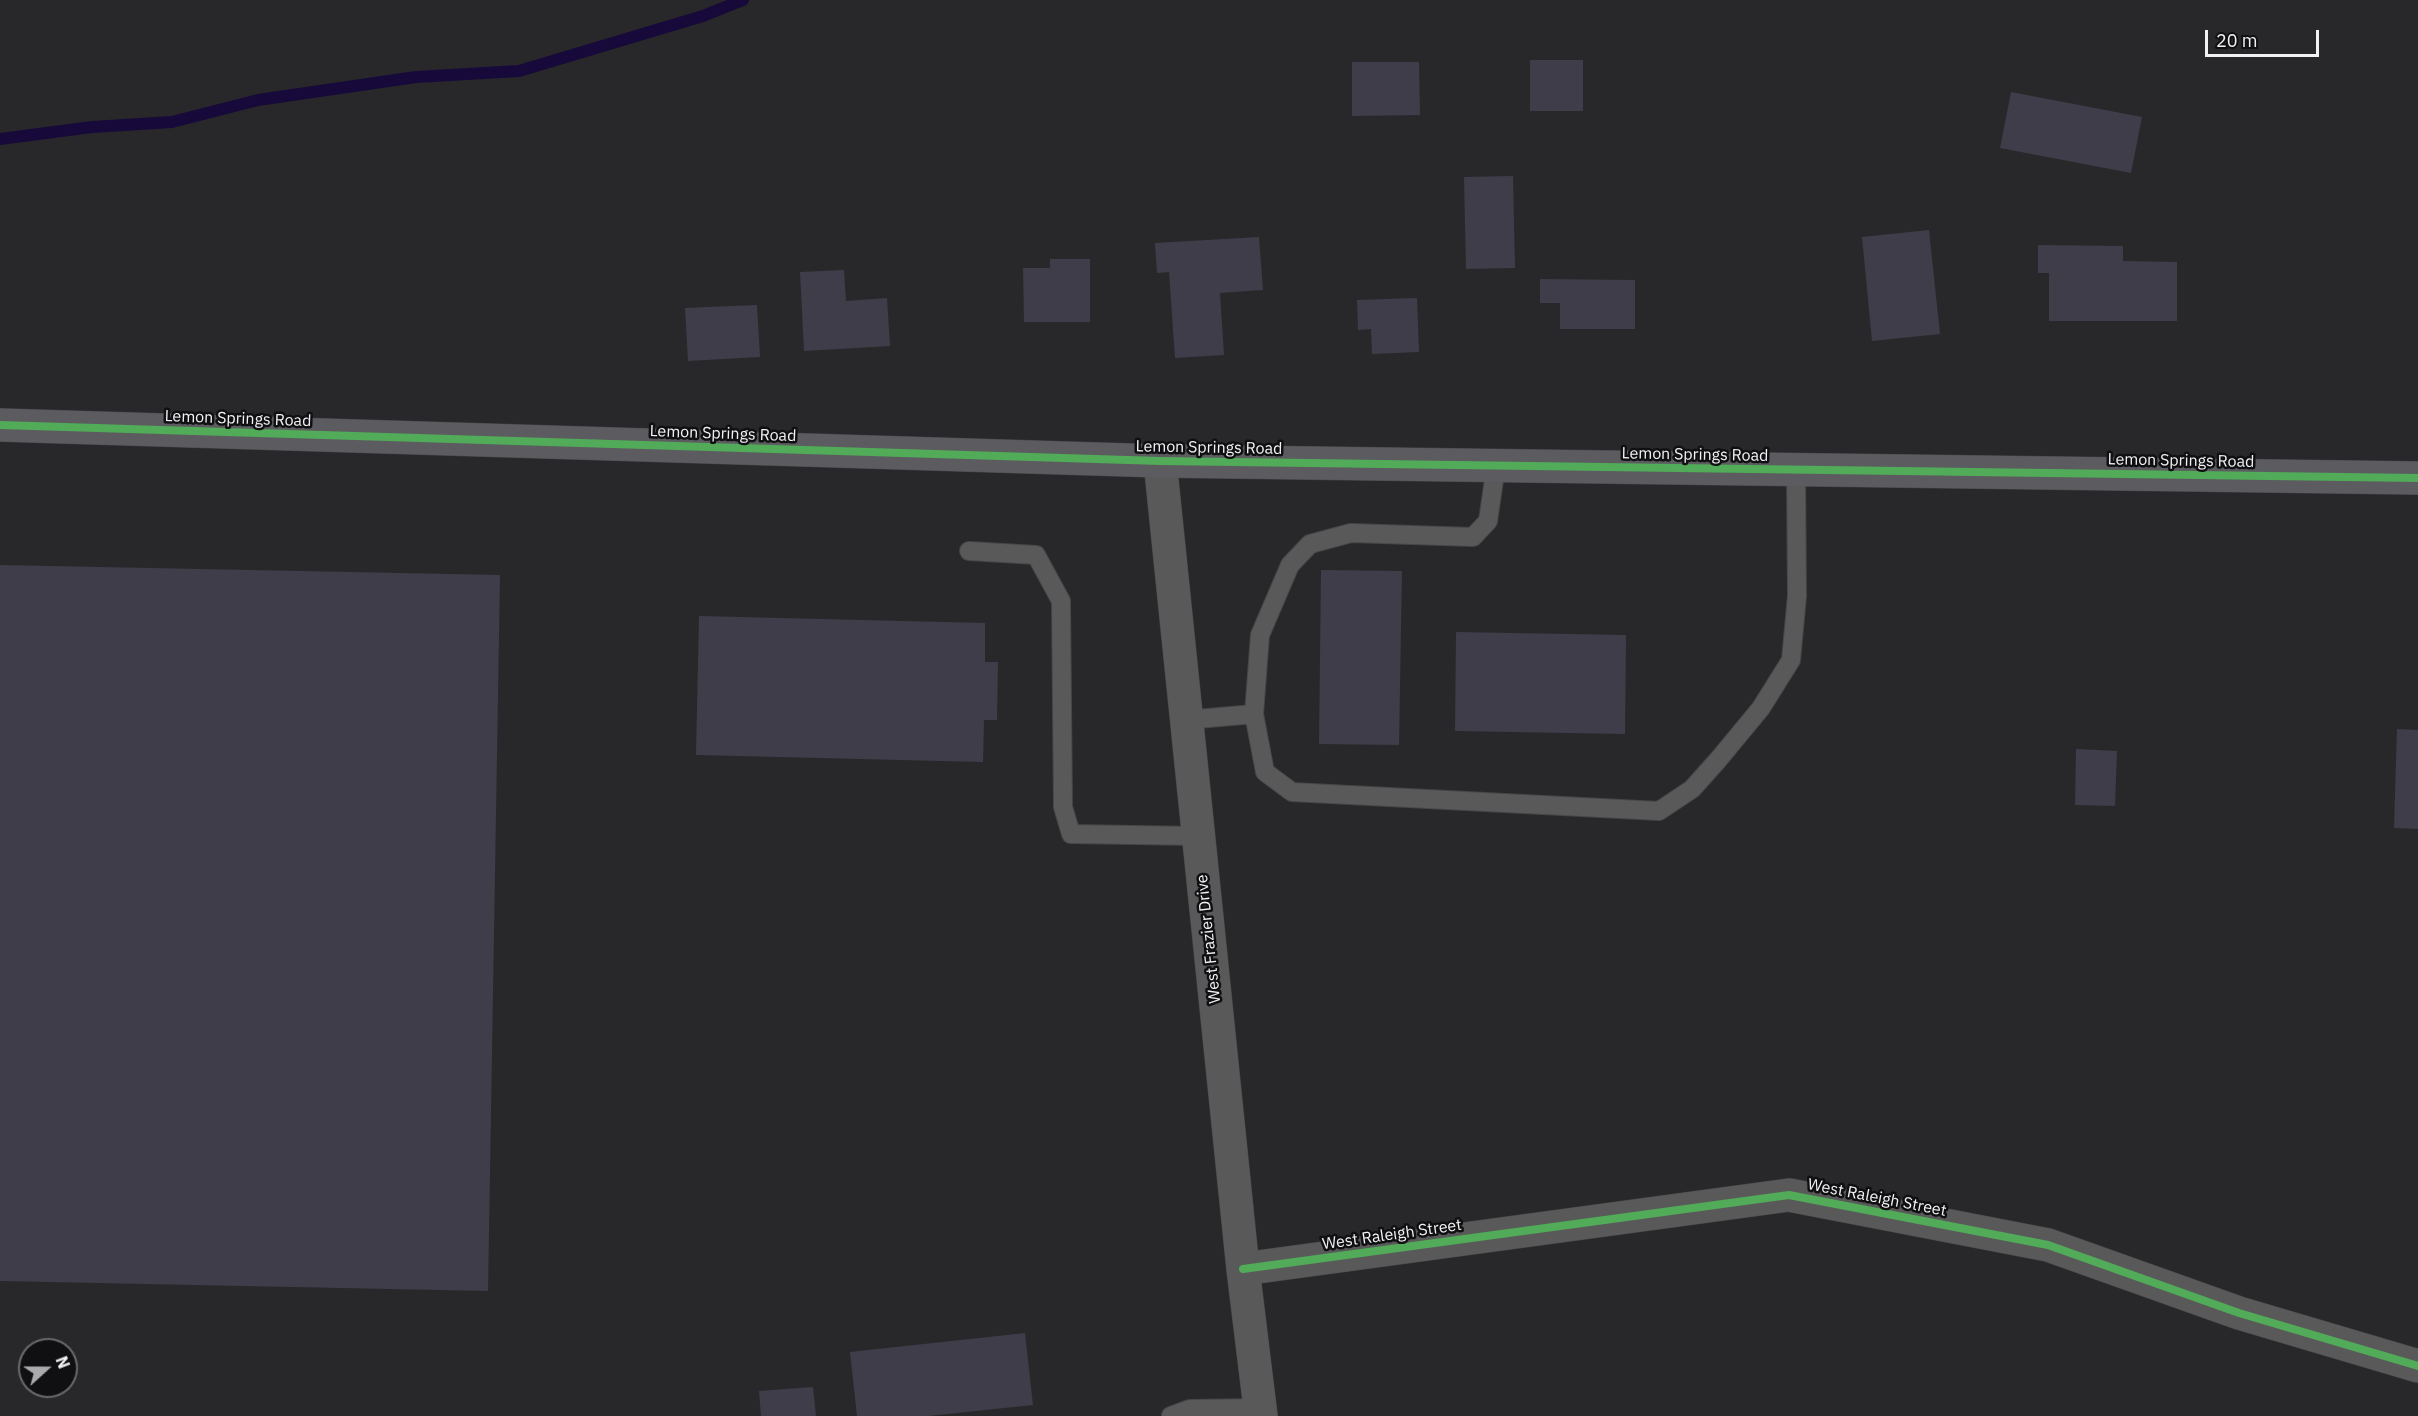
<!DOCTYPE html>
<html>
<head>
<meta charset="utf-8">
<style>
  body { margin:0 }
  #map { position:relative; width:2418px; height:1416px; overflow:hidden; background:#28282b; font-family:"IBM Plex Sans",sans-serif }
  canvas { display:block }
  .north { position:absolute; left:18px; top:1338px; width:60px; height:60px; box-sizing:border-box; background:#101012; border:2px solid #6a6a6d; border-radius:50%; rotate:69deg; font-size:16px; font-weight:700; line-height:24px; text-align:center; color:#f2f2f5 }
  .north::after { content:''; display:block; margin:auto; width:21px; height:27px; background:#ababae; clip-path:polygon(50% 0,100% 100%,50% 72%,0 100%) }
  .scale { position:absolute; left:2205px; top:30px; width:114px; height:27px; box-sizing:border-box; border:3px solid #f2f2f5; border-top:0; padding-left:8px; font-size:18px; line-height:21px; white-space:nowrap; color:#f2f2f5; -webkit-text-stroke:4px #101012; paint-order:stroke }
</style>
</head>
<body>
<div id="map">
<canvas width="2418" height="1416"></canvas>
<div class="north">N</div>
<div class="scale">20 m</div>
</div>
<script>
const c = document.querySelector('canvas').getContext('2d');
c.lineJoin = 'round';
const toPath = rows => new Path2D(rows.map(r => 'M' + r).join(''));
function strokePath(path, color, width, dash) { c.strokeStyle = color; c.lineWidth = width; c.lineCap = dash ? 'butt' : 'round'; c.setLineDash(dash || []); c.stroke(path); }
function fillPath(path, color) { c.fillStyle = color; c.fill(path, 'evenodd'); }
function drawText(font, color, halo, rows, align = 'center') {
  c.font = font + ' "IBM Plex Sans",sans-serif'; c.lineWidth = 5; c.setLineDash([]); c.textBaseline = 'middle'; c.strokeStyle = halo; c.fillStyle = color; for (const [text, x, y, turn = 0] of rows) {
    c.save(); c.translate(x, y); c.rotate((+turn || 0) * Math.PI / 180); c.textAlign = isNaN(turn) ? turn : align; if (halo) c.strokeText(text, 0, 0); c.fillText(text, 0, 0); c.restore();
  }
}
strokePath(toPath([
  [0,139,92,127,172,122,258,100,416,77,519,71,703,16,743,0]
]), '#170a3a', 12);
fillPath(toPath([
  [1530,60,1583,60,1583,111,1530,111],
  [1352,62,1419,62,1420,115,1352,116],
  [2011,92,2142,117,2131,173,2000,148],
  [1513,176,1515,268,1466,269,1464,177],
  [1929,230,1940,334,1872,341,1862,237],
  [1259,237,1263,290,1220,293,1224,355,1175,358,1169,272,1157,273,1155,243],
  [2038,245,2123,246,2123,261,2177,262,2177,321,2049,321,2049,273,2038,273],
  [1050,259,1090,259,1090,322,1024,322,1023,268,1050,268],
  [844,270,846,301,887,298,890,346,804,351,800,272],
  [1540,279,1635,280,1635,329,1560,329,1560,303,1540,303],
  [1417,298,1419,352,1372,354,1371,329,1358,330,1357,300],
  [757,305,760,357,688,361,685,308],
  [0,565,500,575,488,1291,0,1281],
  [1321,570,1402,571,1399,745,1319,744],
  [699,616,985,623,985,662,998,662,997,720,984,720,983,762,696,755],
  [1456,632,1626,635,1625,734,1455,731],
  [2397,729,2418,730,2418,829,2394,828],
  [2076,749,2117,751,2115,806,2075,805],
  [1025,1333,1033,1405,928,1416,857,1416,850,1352],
  [813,1387,816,1416,761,1416,759,1391]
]), '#3f3d49');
const lane = toPath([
  [969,551,1036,555,1061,601,1063,807,1071,834,1198,836],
  [1254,714,1265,772,1292,792,1659,811,1692,789,1718,760,1761,708,1791,660,1797,596,1796,470],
  [1186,720,1254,714,1260,635,1290,565,1310,544,1351,533,1473,537,1488,521,1496,466],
  [1171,1416,1190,1409,1260,1408]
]);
const street = toPath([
  [1160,461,1243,1269,1261,1416],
  [1243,1269,1789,1195,2048,1245,2239,1313,2418,1366]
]);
const secondary = toPath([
  [0,425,1160,461,2418,478]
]);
strokePath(lane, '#464649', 20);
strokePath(street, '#464649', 34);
strokePath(secondary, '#464649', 34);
strokePath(lane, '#59595a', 18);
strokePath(street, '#59595a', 33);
strokePath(secondary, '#5b5b60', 33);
strokePath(toPath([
  [0,425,1160,461,2418,478],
  [1243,1269,1789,1195,2048,1245,2239,1313,2418,1366]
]), '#51ab58', 8);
drawText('16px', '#f2f2f5', '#101012', [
  ["Lemon Springs Road",238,419,2],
  ["Lemon Springs Road",723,434,2],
  ["Lemon Springs Road",1209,448,1],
  ["Lemon Springs Road",1695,455,1],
  ["Lemon Springs Road",2181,461,1],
  ["West Frazier Drive",1209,939,-96],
  ["West Raleigh Street",1877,1198,11],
  ["West Raleigh Street",1392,1235,-8]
]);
</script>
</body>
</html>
